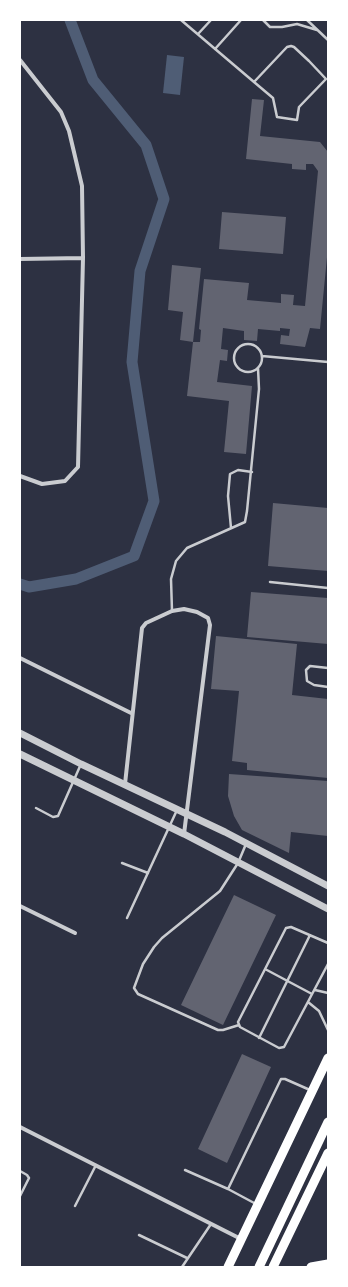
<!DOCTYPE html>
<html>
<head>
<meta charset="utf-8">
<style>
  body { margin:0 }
  #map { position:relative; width:348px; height:1287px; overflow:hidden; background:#2d3142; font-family:Mulish,sans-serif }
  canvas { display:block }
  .frame { position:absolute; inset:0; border:21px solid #fff; pointer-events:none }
</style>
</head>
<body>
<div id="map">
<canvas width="348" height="1287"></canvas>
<div class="frame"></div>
</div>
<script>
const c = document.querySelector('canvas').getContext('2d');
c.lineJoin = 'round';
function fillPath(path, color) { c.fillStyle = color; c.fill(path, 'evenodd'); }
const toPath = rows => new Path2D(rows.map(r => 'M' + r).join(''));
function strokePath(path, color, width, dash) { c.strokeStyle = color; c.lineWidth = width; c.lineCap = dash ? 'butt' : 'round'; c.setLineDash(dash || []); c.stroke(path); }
fillPath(toPath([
  [167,55,184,57,180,95,163,93]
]), '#4f5d75');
strokePath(toPath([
  [20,584,29,587,76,579,134,556,154,501,132,362,140,271,164,199,146,145,93,80,70,20]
]), '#4f5d75', 11);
fillPath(toPath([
  [252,99,264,100,260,136,320,142,328,152,328,247,320,329,310,328,305,347,280,344,281,335,289,336,290,329,280,328,280,331,258,329,257,341,244,340,244,331,223,328,221,349,228,350,227,361,220,360,217,382,252,386,246,454,224,452,229,401,187,396,193,342,200,342,201,330,199,329,204,279,249,283,247,300,281,303,281,294,294,295,293,305,305,306,318,171,313,164,306,164,306,170,292,169,292,164,246,159],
  [222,212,286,217,283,254,219,249],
  [172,265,201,268,193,342,180,340,183,312,168,310],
  [273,503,328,508,328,571,268,566],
  [251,592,328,598,328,644,247,637],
  [216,636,297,644,292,695,328,699,328,778,247,770,247,763,232,761,239,691,211,689],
  [229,774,328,781,328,836,291,832,289,853,242,830,234,816,228,796],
  [234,895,276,915,223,1025,181,1005],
  [242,1054,271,1067,227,1163,198,1149]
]), '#626471');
strokePath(toPath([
  [181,20,254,82,273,98,277,117,297,120,299,107,326,79,309,61,294,47,291,46,287,47,254,82],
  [263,20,270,27,282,27,297,24,317,30],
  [307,20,328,40],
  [198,34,211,20],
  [215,49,241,20],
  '234 358a14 14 0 1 1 28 0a14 14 0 1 1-28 0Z',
  [262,356,328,362],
  [231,528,228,496,230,474,238,470,252,472],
  [270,582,328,588],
  [172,611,171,579,176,561,187,548,245,522,247,511,259,389,258,368],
  [328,668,310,666,306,670,307,681,314,685,328,687],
  [36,808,53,817,58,816,81,764],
  [122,863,148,873],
  [127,918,177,810],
  [328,943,291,927,286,928,238,1022,240,1027,279,1048,284,1047,328,964],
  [265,969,312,994],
  [315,990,328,993],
  [308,1002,319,1011,328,1030],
  [239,1025,223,1030,218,1030,138,994,134,988,143,964,154,947,162,938,220,891,238,863,246,844],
  [259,1038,310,935],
  [185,1170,228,1189,281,1079,285,1079,310,1090],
  [20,1171,27,1175,29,1178,20,1196],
  [228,1189,256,1204],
  [75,1206,96,1165],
  [139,1235,187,1258],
  [182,1267,211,1224]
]), '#caccd0', 2.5);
strokePath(toPath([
  [20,60,61,112,69,131,82,186,83,258,78,467,65,481,42,484,20,476],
  [20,259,83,258],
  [20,658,131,713],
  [125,784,142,628,146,623,172,611,184,609,197,612,208,618,210,625,184,834],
  [20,906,75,933],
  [20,1127,241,1239]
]), '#caccd0', 4);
strokePath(toPath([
  [20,733,81,764,225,832,328,886],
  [20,754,184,834,328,909]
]), '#caccd0', 7);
strokePath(toPath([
  [228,1267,328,1058],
  [259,1267,328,1122],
  [273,1267,328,1153],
  [311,1267,328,1264]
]), '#fff', 9);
</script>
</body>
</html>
